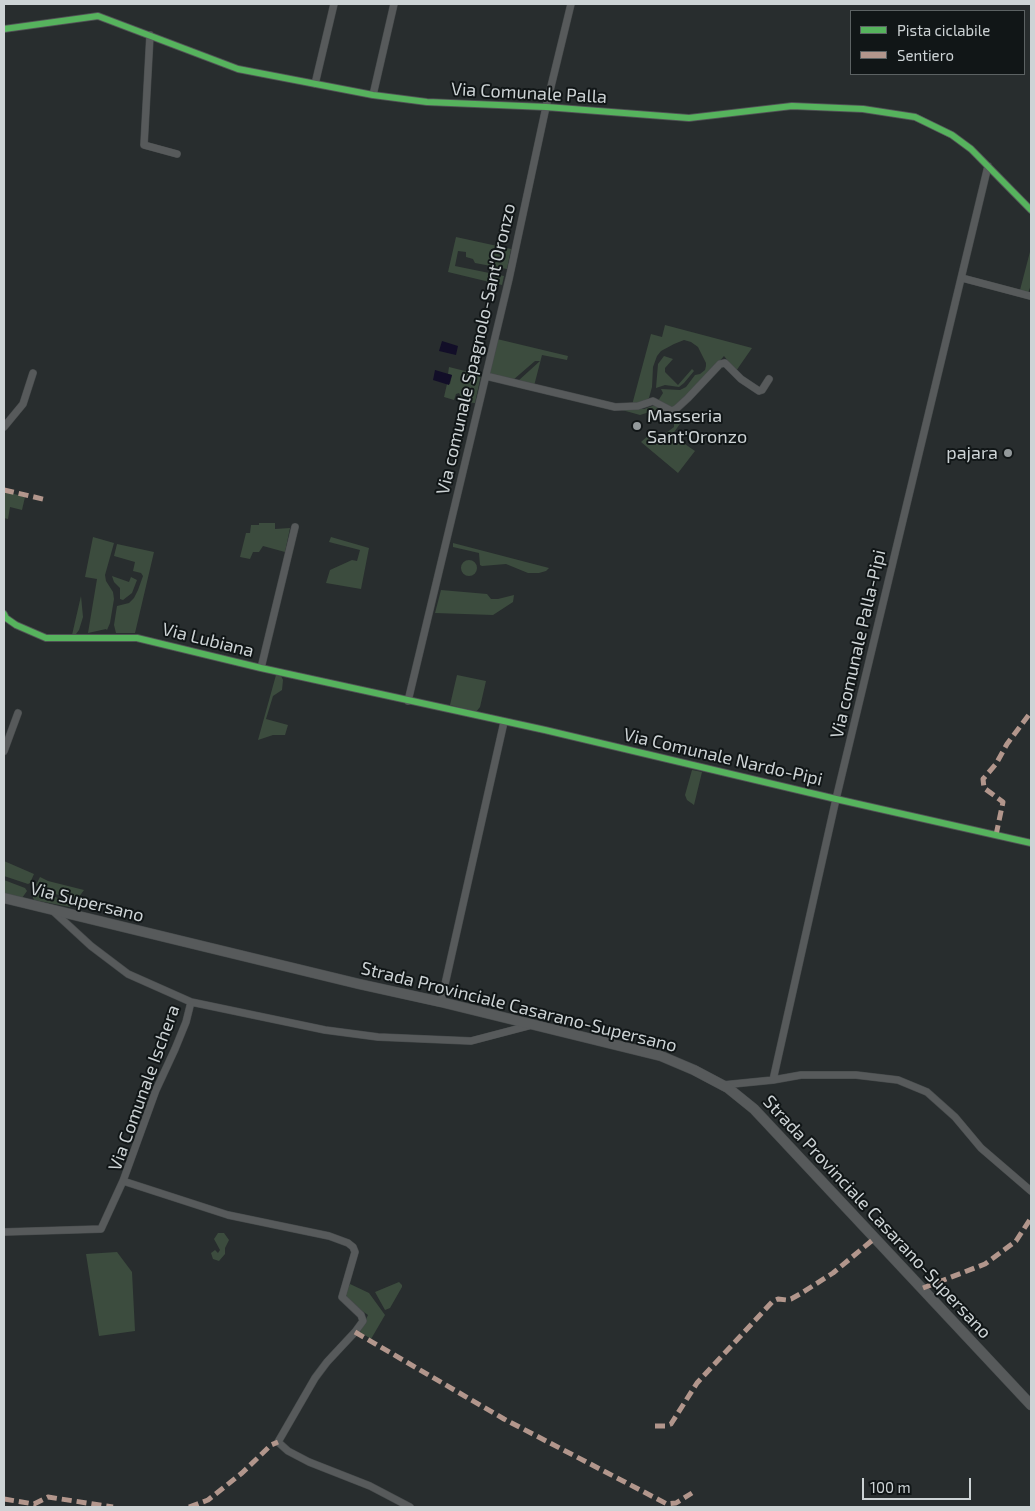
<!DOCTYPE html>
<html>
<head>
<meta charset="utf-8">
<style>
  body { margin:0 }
  #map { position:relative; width:1035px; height:1511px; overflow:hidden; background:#282d2e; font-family:"Exo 2",sans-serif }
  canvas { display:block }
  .frame { position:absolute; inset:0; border:5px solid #cdd3d5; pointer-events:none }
  .legend { position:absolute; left:850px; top:10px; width:175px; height:65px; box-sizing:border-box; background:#111617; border:1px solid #5c6263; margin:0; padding:6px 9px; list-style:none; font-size:15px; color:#cdd3d5 }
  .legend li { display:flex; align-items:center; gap:10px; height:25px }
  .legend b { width:25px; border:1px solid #5c6263 }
  .scale { position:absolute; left:862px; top:1478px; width:109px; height:22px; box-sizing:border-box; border:2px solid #cdd3d5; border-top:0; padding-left:6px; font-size:15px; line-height:18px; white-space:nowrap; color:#cdd3d5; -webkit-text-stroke:4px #111617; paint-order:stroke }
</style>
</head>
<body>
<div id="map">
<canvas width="1035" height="1511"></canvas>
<div class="frame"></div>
<ul class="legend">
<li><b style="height:6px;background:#56b35d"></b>Pista ciclabile</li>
<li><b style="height:6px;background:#b2968c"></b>Sentiero</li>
</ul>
<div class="scale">100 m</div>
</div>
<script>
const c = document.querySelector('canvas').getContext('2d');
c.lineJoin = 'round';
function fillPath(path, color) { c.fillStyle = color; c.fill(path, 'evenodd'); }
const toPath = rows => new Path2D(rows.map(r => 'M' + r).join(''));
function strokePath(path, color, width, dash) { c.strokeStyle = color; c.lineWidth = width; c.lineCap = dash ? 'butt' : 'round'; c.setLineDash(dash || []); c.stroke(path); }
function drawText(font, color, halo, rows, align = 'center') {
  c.font = font + ' "Exo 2",sans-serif'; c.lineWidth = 4; c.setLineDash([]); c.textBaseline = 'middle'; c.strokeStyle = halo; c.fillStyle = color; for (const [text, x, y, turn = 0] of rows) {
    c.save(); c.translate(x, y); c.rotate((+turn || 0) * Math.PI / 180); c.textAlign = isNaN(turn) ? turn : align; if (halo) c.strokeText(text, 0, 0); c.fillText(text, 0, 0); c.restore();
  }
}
fillPath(toPath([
  [456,237,511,249,507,269,475,263,473,259,466,257,466,252,458,251,455,266,504,276,502,285,448,272],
  [1031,248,1031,285,1028,293,1020,290],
  [665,325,752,348,736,371,724,356,697,387,673,408,658,401,663,393,661,389,680,390,686,387,695,375,700,374,705,370,706,366,706,363,698,347,691,342,684,340,674,344,661,351,657,356,653,367,652,387,649,398,646,400,632,405,651,334,662,337],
  [497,339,568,356,567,360,542,355,534,386,518,381,540,361,535,361,513,380,489,375],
  [664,356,673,359,665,368,665,372,678,385,692,369,694,371,684,383,679,387,665,385,656,388,658,364],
  [449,367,481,375,475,403,464,402,459,393,456,394,454,400,444,397,447,384,450,384,452,375,448,374],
  [655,405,667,411,666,413,656,410,640,415,622,410,623,409,644,409],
  [674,415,682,421,672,435,695,451,678,473,641,442,649,435,666,433,674,427],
  [4,491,25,497,22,510,10,507,8,519,4,518],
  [259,523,275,523,275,529,290,528,285,552,263,546,259,552,253,552,250,559,240,557,246,533,250,533,251,525,259,525],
  [93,537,114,543,105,575,106,581,113,592,114,599,110,623,107,630,106,629,88,633,97,579,85,577],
  [331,537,369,548,361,589,326,583,330,570,352,560,357,561,360,550,329,542],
  [453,543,549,568,546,571,539,573,528,573,506,564,482,566,480,565,479,553,453,547],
  [117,544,154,552,135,633,116,633,114,625,117,606,129,603,134,598,138,590,143,576,141,573,133,571,135,562,114,556],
  '461 568a8 8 0 1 1 16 0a8 8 0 1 1-16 0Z',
  [112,576,129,582,131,577,137,580,132,593,123,600,120,599,120,588,114,582],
  [441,590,487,594,491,599,498,599,514,595,513,602,493,615,435,613],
  [81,596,83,617,79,630,76,634,72,635],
  [276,675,281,676,283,680,282,690,273,696,266,719,288,725,285,735,273,735,258,740],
  [457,675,486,681,480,707,476,712,450,705],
  [692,770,702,772,694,805,687,800,685,795],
  [4,861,34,874,30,883,28,884,4,876],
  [40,877,48,881,84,890,76,901,38,888,36,885],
  [4,880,25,888,27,891,22,898,4,893],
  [37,891,73,903,70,907,34,900,32,895],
  [218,1233,224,1233,229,1240,225,1248,225,1254,219,1261,213,1259,211,1253,215,1250,218,1253,220,1250,214,1239],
  [117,1252,132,1272,135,1331,99,1336,86,1254],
  [399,1282,402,1285,402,1287,390,1308,385,1310,375,1292],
  [350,1284,369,1293,385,1315,371,1339,360,1332,368,1315,351,1303,345,1294]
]), '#3c4c3e');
fillPath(toPath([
  [442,341,458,346,456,355,439,351],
  [435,370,452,375,449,385,433,380]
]), '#120e28');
const street = toPath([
  [4,29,98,16,238,69,373,95,427,102,546,107,689,118,792,106,863,109,915,117,952,135,971,149,1031,210],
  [150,35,144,145,177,154],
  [315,84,334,4],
  [373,95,394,4],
  [962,278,1030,296],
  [486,376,615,407,638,406,653,401,672,411,676,409,688,398,720,364,725,363,741,379,759,391,762,390,769,379],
  [4,427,23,404,33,373],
  [4,614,6,618,16,625,46,638,137,638,261,668,545,730,836,799,1031,843],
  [261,668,295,527],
  [408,701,509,279,546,107,571,4],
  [4,751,18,713],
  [53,911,91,946,128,974,191,1002,186,1022,175,1049,156,1090,123,1181,228,1215,329,1236,348,1243,353,1247,355,1252,342,1297,361,1315,363,1321,355,1332,327,1362,315,1378,278,1442,288,1451,309,1462,370,1486,410,1507],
  [191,1002,325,1030,378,1037,471,1041,532,1025],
  [441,1002,504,722],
  [773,1080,801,1075,856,1075,898,1080,927,1092,955,1117,981,1148,1031,1191],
  [723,1085,773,1080,836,799,988,166],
  [4,1232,101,1229,123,1181]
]);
const secondary = toPath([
  [4,898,359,984,441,1002,661,1056,694,1070,728,1088,754,1109,1031,1405]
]);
strokePath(street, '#464a4b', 8);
strokePath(secondary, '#464a4b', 11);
strokePath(street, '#575a5b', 7);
strokePath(secondary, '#575a5b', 10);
strokePath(toPath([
  [4,490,47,500],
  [996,835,1003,802,984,788,983,779,996,764,1007,744,1031,712],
  [923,1288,985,1264,1016,1241,1031,1218],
  [355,1332,504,1419,667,1504,676,1503,692,1493],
  [655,1426,665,1426,671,1424,697,1383,773,1301,778,1299,787,1300,791,1299,800,1294,833,1273,875,1238],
  [4,1499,34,1504,48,1497,113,1507],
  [189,1507,208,1500,242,1473,271,1445,278,1442]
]), '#b2968c', 5, [10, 5]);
strokePath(toPath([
  [4,29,98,16,238,69,373,95,427,102,546,107,689,118,792,106,863,109,915,117,952,135,971,149,1031,210],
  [4,614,6,618,16,625,46,638,137,638,261,668,545,730,836,799,1031,843]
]), '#56b35d', 6);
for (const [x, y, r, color] of [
  [637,426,5,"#93999b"],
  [1008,453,5,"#93999b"]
]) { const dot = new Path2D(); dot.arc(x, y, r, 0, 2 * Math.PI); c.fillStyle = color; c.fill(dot); strokePath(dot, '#111617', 2); }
drawText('18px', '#cdd3d5', '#111617', [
  ["Via Comunale Palla",529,93,3],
  ["Via comunale Spagnolo-Sant'Oronzo",476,349,-77],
  ["Via Lubiana",208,640,14],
  ["Via comunale Palla-Pipi",858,644,-77],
  ["Via Comunale Nardo-Pipi",723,757,13],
  ["Via Supersano",87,902,14],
  ["Strada Provinciale Casarano-Supersano",519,1007,14],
  ["Via Comunale Ischera",144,1088,-70],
  ["Strada Provinciale Casarano-Supersano",877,1217,47]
]);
drawText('18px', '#cdd3d5', '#111617', [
  ["Masseria",647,416],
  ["Sant'Oronzo",647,437],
  ["pajara",998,453,"right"]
], 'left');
</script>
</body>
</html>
